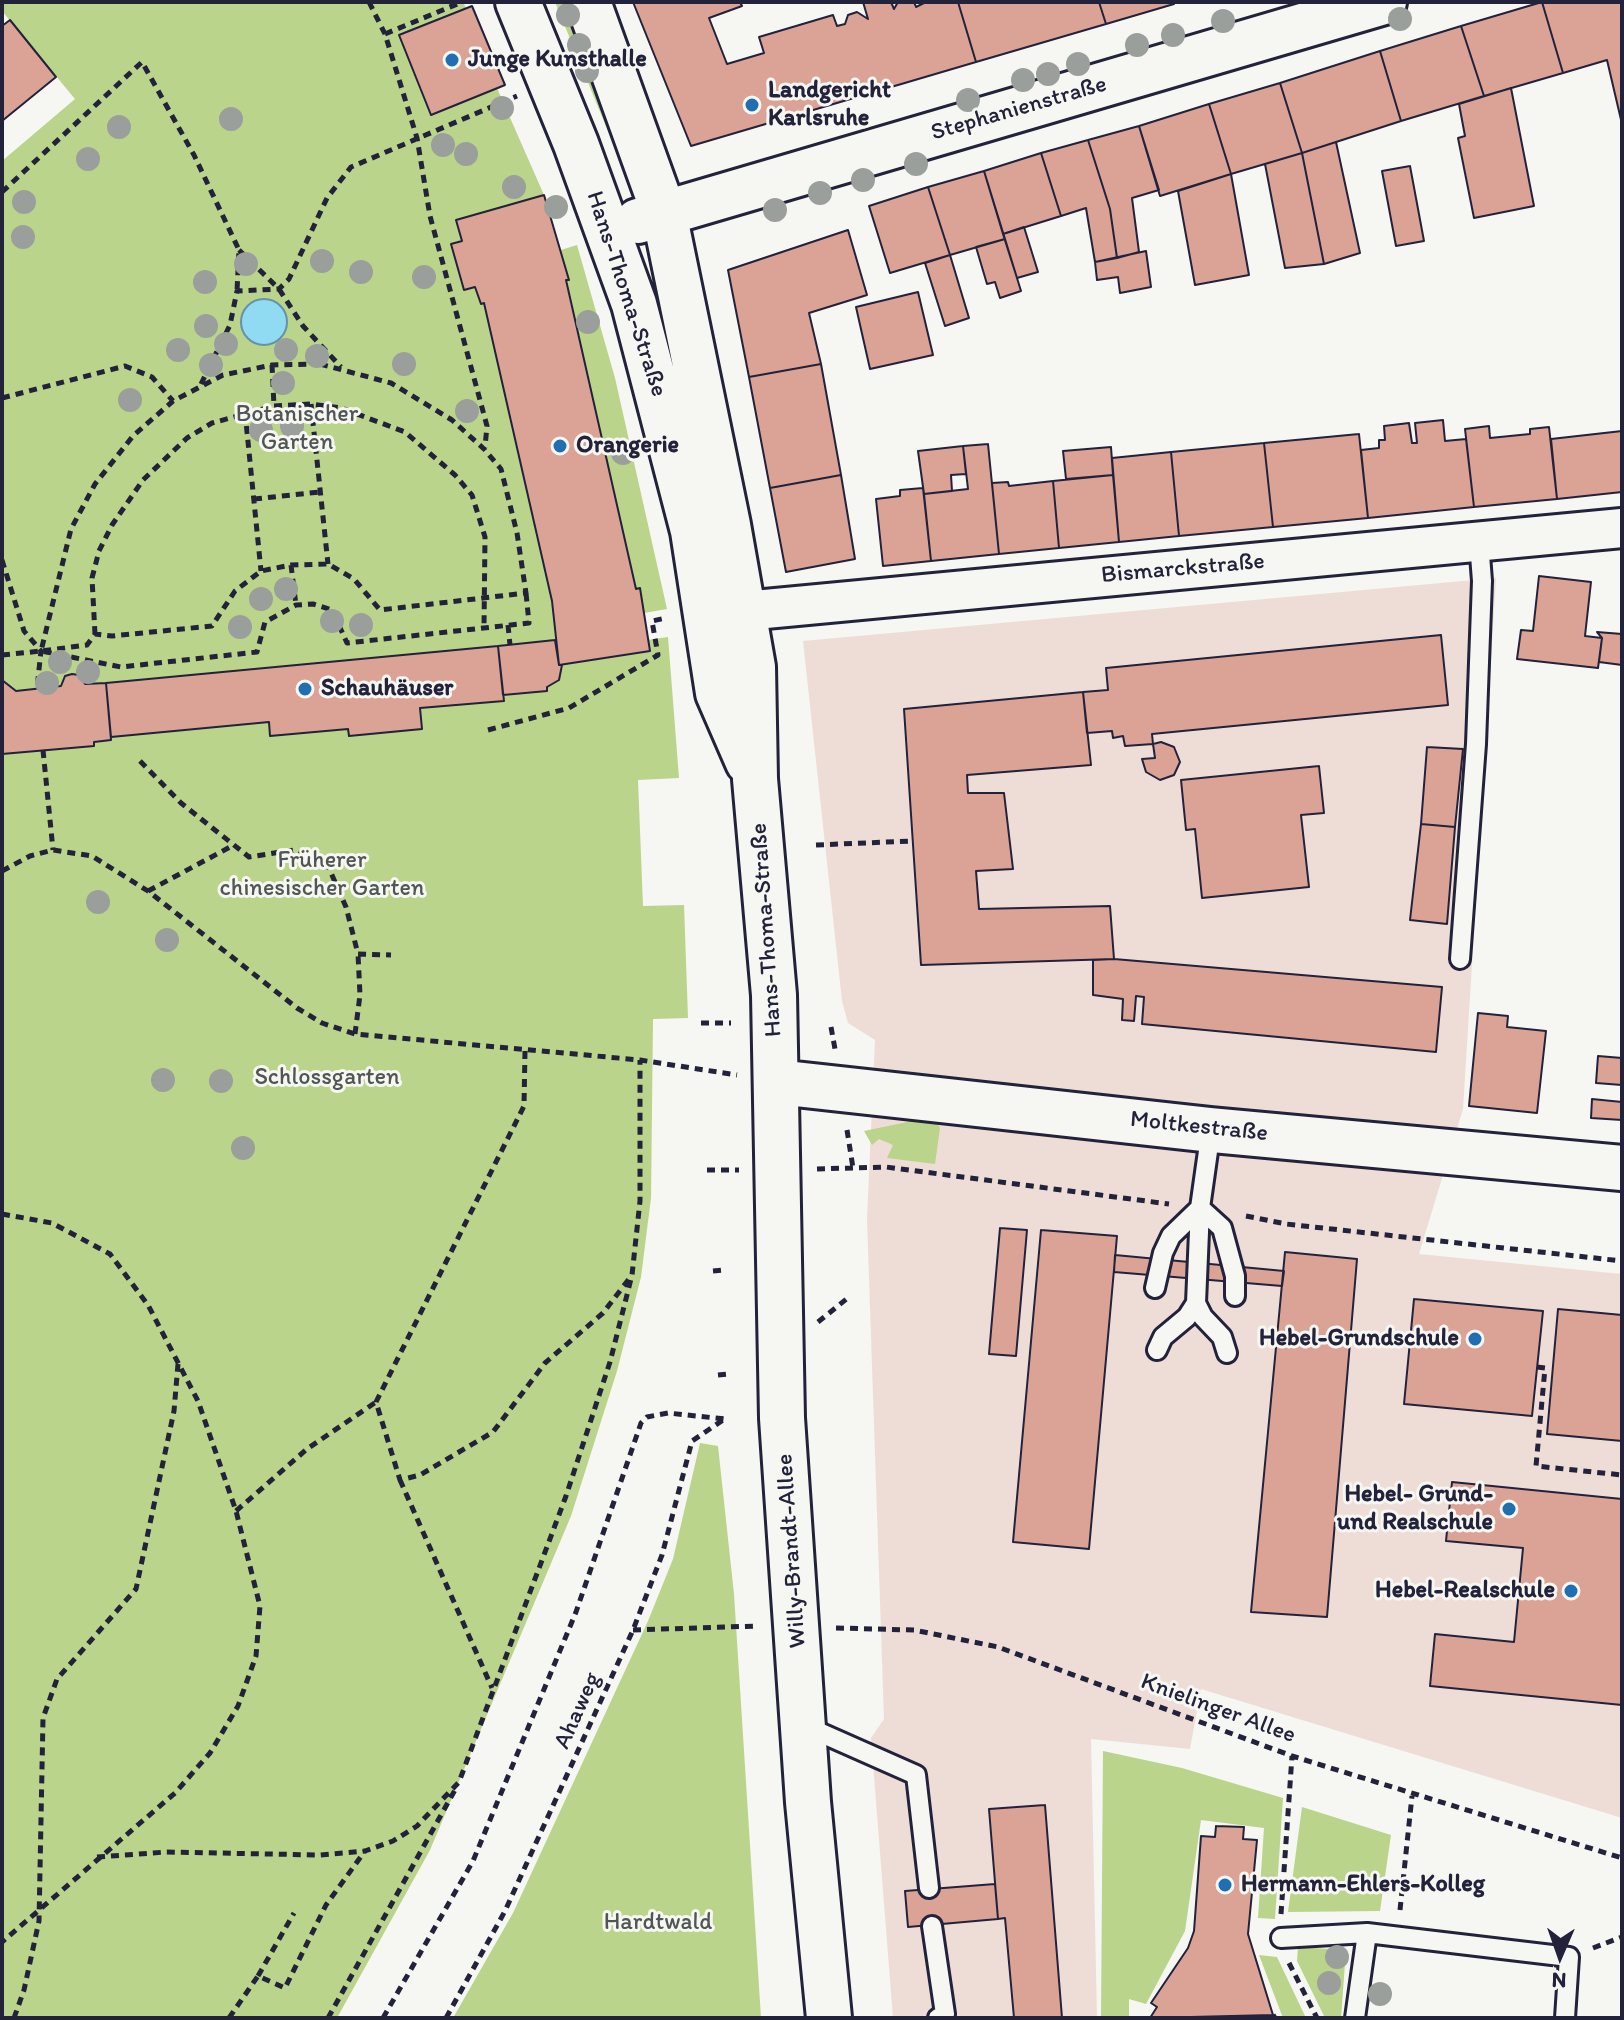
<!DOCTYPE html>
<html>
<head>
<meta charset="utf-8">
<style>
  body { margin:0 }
  #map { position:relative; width:1624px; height:2020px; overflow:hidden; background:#f6f6f2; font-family:Itim,sans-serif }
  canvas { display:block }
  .frame { position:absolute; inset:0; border:4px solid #22223b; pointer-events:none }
  .north { position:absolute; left:1520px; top:1916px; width:80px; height:80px; -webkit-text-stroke:6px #f6f6f2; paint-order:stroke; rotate:182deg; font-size:22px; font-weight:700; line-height:32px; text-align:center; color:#22223b }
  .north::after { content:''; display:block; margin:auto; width:28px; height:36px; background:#22223b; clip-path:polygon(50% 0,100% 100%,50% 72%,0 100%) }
</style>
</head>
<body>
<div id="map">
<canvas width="1624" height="2020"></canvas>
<div class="frame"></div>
<div class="north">N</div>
</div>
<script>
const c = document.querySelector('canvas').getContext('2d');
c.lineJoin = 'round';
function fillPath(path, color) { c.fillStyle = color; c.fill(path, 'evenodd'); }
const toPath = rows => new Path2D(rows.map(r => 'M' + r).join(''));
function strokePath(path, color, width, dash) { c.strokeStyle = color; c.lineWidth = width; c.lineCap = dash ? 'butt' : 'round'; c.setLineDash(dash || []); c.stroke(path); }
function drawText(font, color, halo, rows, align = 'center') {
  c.font = font + ' Itim,sans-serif'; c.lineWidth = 6; c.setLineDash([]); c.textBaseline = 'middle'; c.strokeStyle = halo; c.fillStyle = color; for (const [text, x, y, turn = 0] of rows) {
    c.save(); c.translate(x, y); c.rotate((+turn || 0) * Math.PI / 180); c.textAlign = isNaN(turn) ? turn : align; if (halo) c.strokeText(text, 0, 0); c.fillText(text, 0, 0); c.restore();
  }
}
fillPath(toPath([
  [1496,578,1463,1109,1419,1254,1622,1274,1622,1818,1201,1689,1190,1749,1091,1739,1097,2018,893,2018,871,1738,884,1719,867,1219,875,1040,848,1023,842,1001,803,641]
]), '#eeddd6');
fillPath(toPath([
  [2,2,463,2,466,8,400,35,497,88,544,195,561,250,577,245,615,378,667,609,644,613,648,640,668,637,679,778,638,780,643,906,684,905,688,1018,653,1019,651,1198,641,1277,617,1371,571,1516,430,1850,337,2018,2,2018,2,161,75,99,2,11],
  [555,2,568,2,626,163,621,163],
  [912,1121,936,1121,940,1128,935,1164,887,1158,893,1145,879,1139,872,1145,864,1131],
  [700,1443,718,1446,734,1594,761,2018,453,2018,513,1913,648,1621,673,1559],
  [1103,1751,1182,1768,1283,1798,1275,1919,1258,1918,1264,1828,1201,1820,1185,1931,1146,2004,1129,1999,1129,2018,1101,2018],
  [1302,1807,1391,1835,1380,1911,1288,1912],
  [1298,1947,1346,1950,1341,2018,1325,2018,1297,1961],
  [1259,1955,1277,1957,1306,2018,1283,2018]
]), '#bad48b');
const water = toPath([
  '241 322a23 23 0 1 1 46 0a23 23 0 1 1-46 0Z'
]);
fillPath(water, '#91dbf2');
strokePath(water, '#6591a9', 2);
const building = toPath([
  [633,2,740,2,742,6,709,18,727,64,764,53,759,37,833,15,837,26,845,24,848,15,857,12,868,19,863,2,891,2,894,9,898,2,914,2,916,7,926,2,958,2,976,62,691,146,633,2],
  [958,2,1099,2,1106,24,976,62,958,2],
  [1099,2,1173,2,1174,4,1106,24,1099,2],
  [1542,2,1622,2,1622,124,1607,60,1563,73,1542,2],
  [1542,2,1563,73,1484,96,1461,26,1542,2],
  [472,6,505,85,431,115,399,35,472,6],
  [10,20,56,77,2,121,2,26,10,20],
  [1461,26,1484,96,1401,121,1380,51,1461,26],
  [1380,51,1401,121,1302,153,1280,83,1380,51],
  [1280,83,1302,153,1231,174,1209,104,1280,83],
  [1511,88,1534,206,1474,218,1458,138,1465,136,1459,104,1511,88],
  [1209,104,1231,174,1160,196,1139,126,1209,104],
  [1139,126,1159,190,1132,198,1139,252,1117,258,1110,209,1088,140,1139,126],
  [1088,140,1110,209,1117,258,1095,262,1086,208,1061,216,1041,153,1088,140],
  [1336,142,1360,253,1324,264,1302,153,1336,142],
  [1041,153,1061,216,1003,234,984,171,1041,153],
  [1302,153,1324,264,1285,268,1265,164,1302,153],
  [1410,166,1424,241,1396,246,1382,171,1410,166],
  [984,171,1005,239,950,255,928,187,984,171],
  [1231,174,1249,275,1195,285,1178,191,1231,174],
  [928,187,950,255,890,273,869,206,928,187],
  [544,195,569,280,566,280,636,589,640,588,650,651,559,665,552,601,484,303,481,304,475,287,464,290,451,244,462,241,456,220,544,195],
  [1024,227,1038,272,1017,278,1003,234,1024,227],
  [848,230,867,295,809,313,821,364,749,377,728,270,848,230],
  [1005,239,1021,291,1000,298,995,282,987,284,976,247,1005,239],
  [1146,251,1151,287,1120,293,1118,277,1097,280,1095,262,1146,251],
  [950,255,969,318,945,326,925,263,950,255],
  [918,292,933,355,870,369,856,307,918,292],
  [821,364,841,475,770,488,749,377,821,364],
  [1443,420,1445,441,1466,439,1474,507,1368,518,1361,450,1379,448,1379,440,1385,440,1384,426,1409,423,1412,443,1417,443,1415,423,1443,420],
  [1489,426,1490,438,1530,434,1530,429,1549,427,1557,499,1474,507,1465,429,1489,426],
  [1622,431,1622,492,1557,499,1551,439,1622,431],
  [1359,434,1368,518,1273,527,1264,443,1359,434],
  [1264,443,1273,527,1179,536,1171,452,1264,443],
  [988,444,999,554,931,561,924,494,968,489,963,446,988,444],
  [963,446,966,474,951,475,952,491,924,494,918,451,963,446],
  [1111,447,1113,475,1066,479,1063,451,1111,447],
  [1171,452,1179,536,1119,542,1112,458,1171,452],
  [841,475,855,559,786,572,770,488,841,475],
  [1113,475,1119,542,1059,548,1053,481,1113,475],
  [1053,481,1059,548,999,554,992,483,1008,482,1009,486,1053,481],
  [923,488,931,561,883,566,876,499,900,496,900,490,923,488],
  [1539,576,1591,582,1585,636,1602,638,1598,668,1517,659,1521,630,1533,631,1539,576],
  [1597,632,1622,634,1622,665,1599,662,1602,638,1597,632],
  [1441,635,1448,705,1152,734,1153,744,1125,746,1123,736,1113,738,1112,731,1087,733,1083,692,1108,690,1106,668,1441,635],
  [555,640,559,665,562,665,559,680,547,687,547,691,503,695,498,646,555,640],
  [498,646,504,701,420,708,422,729,349,736,348,729,270,736,269,722,111,737,106,683,498,646],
  [72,674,79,675,85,684,106,683,111,740,94,742,94,746,2,754,2,680,16,691,61,686,65,676,72,674],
  [1083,692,1091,765,967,775,968,793,1004,793,1013,869,976,871,979,909,1110,906,1114,959,921,965,904,709,1083,692],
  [1161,742,1174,747,1180,762,1174,775,1160,780,1146,772,1142,759,1155,758,1153,744,1161,742],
  [1427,747,1463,749,1455,827,1421,824,1427,747],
  [1319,766,1324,813,1301,815,1309,887,1202,898,1195,829,1186,830,1181,780,1319,766],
  [1421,824,1455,827,1447,924,1410,920,1421,824],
  [1114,959,1442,987,1436,1052,1142,1024,1144,997,1136,996,1134,1021,1122,1020,1123,999,1093,995,1093,960,1114,959],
  [1478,1013,1508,1016,1507,1027,1546,1031,1537,1113,1469,1106,1478,1013],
  [1598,1056,1622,1058,1622,1085,1596,1083,1598,1056],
  [1592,1099,1622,1102,1622,1120,1591,1118,1592,1099],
  [1000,1228,1027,1230,1016,1356,989,1354,1000,1228],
  [1041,1230,1117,1236,1089,1549,1013,1542,1041,1230],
  [1285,1252,1357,1259,1327,1617,1251,1612,1285,1252],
  [1115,1255,1284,1271,1282,1286,1114,1272,1115,1255],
  [1414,1299,1543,1311,1532,1416,1404,1404,1414,1299],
  [1558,1309,1622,1315,1622,1441,1547,1434,1558,1309],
  [1452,1482,1622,1499,1622,1705,1430,1686,1435,1634,1514,1642,1523,1548,1446,1541,1452,1482],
  [1045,1805,1062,2018,1014,2018,1005,1918,998,1919,989,1809,1045,1805],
  [1216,1826,1244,1827,1243,1839,1257,1840,1248,1934,1273,2015,1150,2018,1157,2007,1151,2003,1188,1948,1194,1931,1201,1836,1215,1837,1216,1826],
  [995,1884,998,1919,908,1927,905,1891,995,1884]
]);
fillPath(building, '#dba296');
strokePath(building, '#22223b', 2);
const lane = toPath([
  [1460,959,1476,744,1482,581,1479,542],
  [1211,1130,1200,1208,1196,1303,1203,1317,1222,1337,1227,1353],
  [1200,1208,1222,1228,1235,1276,1235,1296],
  [1155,1288,1163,1253,1171,1236,1200,1208],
  [1157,1350,1163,1337,1187,1317,1196,1303],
  [803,1725,916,1775,929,1888],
  [932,1926,945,2014,938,2018],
  [1367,1933,1569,1957,1565,2018],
  [1281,1938,1367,1933,1355,2018]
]);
const street = toPath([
  [744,611,1622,528]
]);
const secondary = toPath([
  [518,2,576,144,634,304,693,531,718,693,748,762],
  [588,2,664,213,728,525,753,667,755,779,774,995,782,1418,808,1802,829,2018],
  [638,221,1384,2],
  [777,1082,1211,1130,1622,1168]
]);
strokePath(lane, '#22223b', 24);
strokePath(street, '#22223b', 44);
strokePath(secondary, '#22223b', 50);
strokePath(toPath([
  [369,2,385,34,417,138,430,216,487,426,485,447],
  [385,34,462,2],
  [2,192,142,62,194,155,239,250,237,291],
  [239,250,279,289,303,326,341,367],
  [320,364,391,383,452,420,484,449,501,469,517,533,526,593,380,610,354,579,328,564,291,565,261,571,235,591,212,626,112,636,95,634,87,645,41,651,71,529,95,484,133,436,173,401,223,375,272,365,320,364],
  [272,365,274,406],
  [201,384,230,325,237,291,279,289,289,279,327,198,351,167,517,96],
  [2,398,125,366,152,377,173,401],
  [311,404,328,564],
  [245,412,261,571],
  [254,499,320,492],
  [2,560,24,631,41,651,37,688],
  [291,565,296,605],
  [508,625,510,645],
  [95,634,92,578,99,551,112,525,143,480,187,438,212,423,274,406,311,404,341,408,405,432,455,475,472,495,485,537,484,627],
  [2,655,41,651,121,667,257,652,265,622,296,605,313,604,332,610,347,643,529,623,526,593],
  [488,730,569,708,658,655,652,621,666,618],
  [43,750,53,850],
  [140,761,181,803,249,857,294,850,328,866,346,907,358,954,391,955],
  [816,845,913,841],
  [2,871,30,856,53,850,92,856,148,891,297,1008,322,1023,355,1034,640,1060,737,1075],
  [148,891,232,846],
  [701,1023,731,1023],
  [831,1027,835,1049],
  [355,1034,360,995,358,954],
  [525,1051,524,1106,376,1402,400,1480,420,1475,493,1432,545,1363,603,1313,629,1279],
  [847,1130,853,1168],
  [817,1169,886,1167,1169,1204],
  [707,1170,739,1170],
  [2,1214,52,1223,110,1254,148,1305,198,1401,236,1511,260,1606,256,1656,238,1706,210,1753,175,1793,2,1942],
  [1246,1216,1286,1224,1622,1261],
  [713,1271,724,1270],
  [818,1322,849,1297],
  [1537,1367,1545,1368,1536,1466,1622,1475],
  [718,1375,728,1374],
  [400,1480,492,1688],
  [236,1511,307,1449,376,1402],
  [836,1628,914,1630,998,1647,1292,1756,1622,1858],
  [633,1630,758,1626],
  [97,1857,166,1852,320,1855,365,1851,393,1841,417,1826,459,1782,566,1496,610,1362,632,1275,640,1201,640,1060],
  [1400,1910,1412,1796],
  [1281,1914,1292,1756],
  [1593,1948,1622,1937],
  [1289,1963,1317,2018],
  [258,1976,294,1913],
  [1273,2015,1275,2018],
  [14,2018,24,1990,39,1921,43,1718,57,1679,136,1589,174,1411,178,1364],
  [229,2018,258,1976,285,1988,326,1905,365,1851],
  [328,2018,455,1790],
  [383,2018,473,1861,576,1612,641,1423,647,1417,668,1413,725,1419],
  [446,2018,505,1911,633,1630,662,1555,692,1441,723,1420]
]), '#22223b', 5, [8, 6]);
strokePath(lane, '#f6f6f2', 18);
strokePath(street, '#f6f6f2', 38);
strokePath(secondary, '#f6f6f2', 44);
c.fillStyle = '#9b9f9b';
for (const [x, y] of [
  [568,15],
  [1400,19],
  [1223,21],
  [1173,35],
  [579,45],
  [1137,45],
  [1078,64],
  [587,71],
  [1048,74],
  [1023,80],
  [968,100],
  [502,108],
  [231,119],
  [119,127],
  [443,145],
  [466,154],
  [88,159],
  [916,164],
  [863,180],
  [514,187],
  [820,193],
  [24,202],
  [556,207],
  [775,210],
  [23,237],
  [322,261],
  [246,264],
  [361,272],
  [424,277],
  [205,282],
  [588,322],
  [206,326],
  [226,344],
  [178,350],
  [286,350],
  [317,356],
  [404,364],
  [211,365],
  [283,383],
  [130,400],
  [467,411],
  [292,426],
  [261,430],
  [623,453],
  [286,589],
  [261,599],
  [332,621],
  [361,625],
  [240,627],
  [60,662],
  [88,672],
  [47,683],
  [98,902],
  [167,940],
  [163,1080],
  [221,1081],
  [243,1148],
  [1337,1957],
  [1329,1983],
  [1380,1994]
]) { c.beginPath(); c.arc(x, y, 12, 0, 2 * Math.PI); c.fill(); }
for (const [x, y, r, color] of [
  [452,60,8,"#1f6fb2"],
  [752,105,8,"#1f6fb2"],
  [560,446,8,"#1f6fb2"],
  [305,689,8,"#1f6fb2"],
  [1475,1339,8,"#1f6fb2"],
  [1509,1509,8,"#1f6fb2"],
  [1571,1591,8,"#1f6fb2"],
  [1225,1885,8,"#1f6fb2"]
]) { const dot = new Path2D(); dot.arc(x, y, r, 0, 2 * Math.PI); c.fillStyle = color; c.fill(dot); strokePath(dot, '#f6f6f2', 3); }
drawText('bold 24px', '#22223b', '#f6f6f2', [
  ["Junge Kunsthalle",468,60],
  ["Landgericht",768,91],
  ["Karlsruhe",768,119],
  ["Orangerie",576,446],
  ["Schauhäuser",321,689],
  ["Hebel-Grundschule",1459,1339,"right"],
  ["Hebel- Grund-",1493,1495,"right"],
  ["und Realschule",1493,1523,"right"],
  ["Hebel-Realschule",1555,1591,"right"],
  ["Hermann-Ehlers-Kolleg",1241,1885]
], 'left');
drawText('24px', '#22223b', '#f6f6f2', [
  ["Stephanienstraße",1019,109,-16],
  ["Hans-Thoma-Straße",626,294,72],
  ["Bismarckstraße",1183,569,-5],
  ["Hans-Thoma-Straße",767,930,-94],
  ["Moltkestraße",1199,1127,6],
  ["Willy-Brandt-Allee",792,1551,-94],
  ["Knielinger Allee",1218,1709,20],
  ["Ahaweg",578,1711,-66]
]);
drawText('24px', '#505753', '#f6f6f2', [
  ["Botanischer",297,415],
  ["Garten",297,443],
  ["Früherer",322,861],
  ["chinesischer Garten",322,889],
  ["Schlossgarten",327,1078],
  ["Hardtwald",658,1923]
]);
</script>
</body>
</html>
